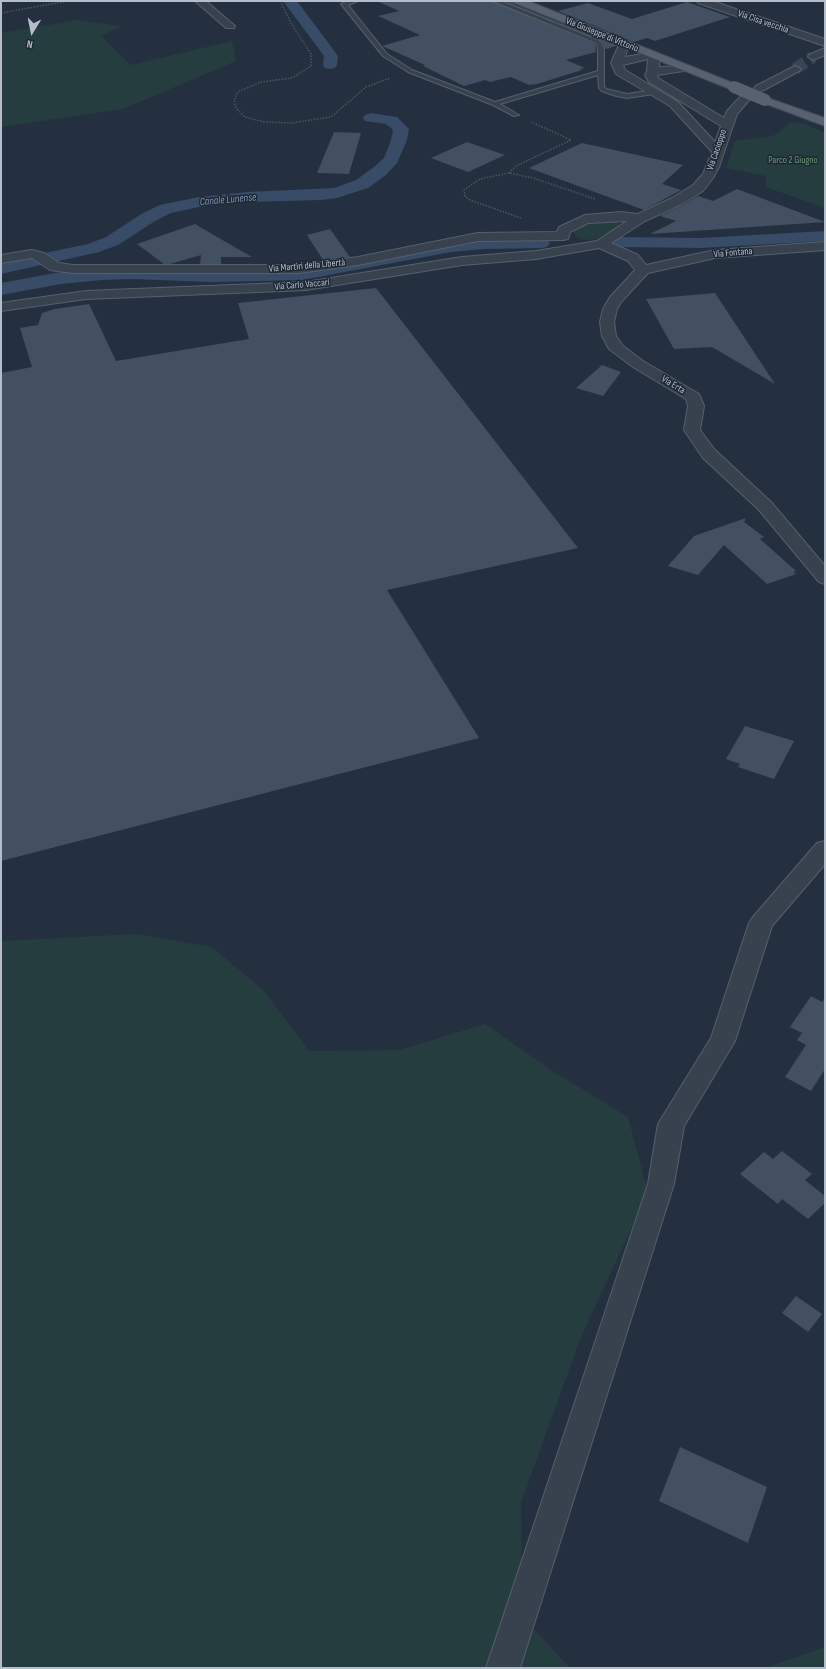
<!DOCTYPE html>
<html>
<head>
<meta charset="utf-8">
<style>
  body { margin:0 }
  #map { position:relative; width:826px; height:1669px; overflow:hidden; background:#24303f; font-family:"Sofia Sans Condensed",sans-serif }
  canvas { display:block }
  .frame { position:absolute; inset:0; border:2px solid #b5bdca; pointer-events:none }
  .north { position:absolute; left:12px; top:12px; width:40px; height:40px; -webkit-text-stroke:3px #1d2734; paint-order:stroke; rotate:190deg; font-size:11px; font-weight:700; line-height:16px; text-align:center; color:#b5bdca }
  .north::after { content:''; display:block; margin:auto; width:14px; height:18px; background:#b5bdca; clip-path:polygon(50% 0,100% 100%,50% 72%,0 100%) }
</style>
</head>
<body>
<div id="map">
<canvas width="826" height="1669"></canvas>
<div class="frame"></div>
<div class="north">N</div>
</div>
<script>
const c = document.querySelector('canvas').getContext('2d');
c.lineJoin = 'round';
function fillPath(path, color) { c.fillStyle = color; c.fill(path, 'evenodd'); }
const toPath = rows => new Path2D(rows.map(r => 'M' + r).join(''));
function strokePath(path, color, width, dash) { c.strokeStyle = color; c.lineWidth = width; c.lineCap = dash ? 'butt' : 'round'; c.setLineDash(dash || []); c.stroke(path); }
function drawText(font, color, halo, rows, align = 'center') {
  c.font = font + ' "Sofia Sans Condensed",sans-serif'; c.lineWidth = 3; c.setLineDash([]); c.textBaseline = 'middle'; c.strokeStyle = halo; c.fillStyle = color; for (const [text, x, y, turn = 0] of rows) {
    c.save(); c.translate(x, y); c.rotate((+turn || 0) * Math.PI / 180); c.textAlign = isNaN(turn) ? turn : align; if (halo) c.strokeText(text, 0, 0); c.fillText(text, 0, 0); c.restore();
  }
}
fillPath(toPath([
  [78,20,121,26,101,36,131,65,232,41,236,61,123,109,1,127,1,33],
  [792,122,802,123,825,133,825,208,766,187,766,176,726,168,735,141,773,136],
  [614,220,619,222,619,226,613,231,596,239,585,240,577,237,574,234,575,229,586,221],
  [137,934,212,947,263,990,309,1051,399,1050,485,1024,554,1072,628,1117,648,1192,579,1342,521,1503,522,1616,570,1668,1,1668,1,941],
  [825,1647,825,1668,765,1668]
]), '#263d40');
fillPath(toPath([
  [283,1,297,1,338,56,337,65,335,68,330,69,325,68,323,65,324,56,283,1],
  [371,113,397,117,409,129,407,140,397,163,386,175,368,188,337,198,321,200,247,202,199,207,171,213,155,221,118,245,99,252,1,274,1,262,88,244,106,237,143,213,160,205,199,197,247,192,334,188,356,180,374,167,384,158,391,140,393,130,386,124,365,121,363,118,365,115,371,113],
  [825,231,825,241,701,248,621,247,615,246,612,242,615,238,621,237,701,238,825,231],
  [541,238,547,239,550,243,547,247,541,248,483,249,451,252,302,280,213,282,131,279,102,280,61,284,1,295,1,283,61,272,131,267,213,270,302,268,451,242,483,239,541,238]
]), '#384b67');
fillPath(toPath([
  [377,1,492,1,595,44,596,52,566,60,585,68,580,69,582,70,537,84,529,85,511,77,490,82,485,80,464,86,423,66,425,65,382,46,420,35,378,16,399,11],
  [505,1,513,1,514,4,616,45,616,46,606,49,601,40],
  [687,2,730,17,655,41,647,38,634,42,558,11,588,3,632,19],
  [334,132,361,133,349,174,317,173],
  [467,142,505,155,468,172,431,158],
  [582,143,683,165,662,184,681,190,644,210,529,168],
  [737,189,825,222,650,234,676,221,660,216,683,205,698,196,713,201],
  [195,224,212,234,252,257,221,257,221,264,200,264,201,255,170,264,164,264,137,244],
  [330,229,350,257,323,260,307,235],
  [376,288,578,548,387,590,479,738,1,861,1,373,32,367,20,328,38,325,42,313,55,309,89,304,116,361,249,339,238,303],
  [715,293,775,384,712,347,674,349,646,299],
  [602,365,621,372,603,396,576,388],
  [746,518,744,522,764,537,760,539,796,571,793,572,796,574,767,584,724,545,698,575,668,566,694,536],
  [745,726,794,741,774,779,738,767,740,764,726,759],
  [811,996,822,1002,825,998,825,1069,811,1091,785,1077,806,1045,797,1040,802,1033,790,1027],
  [782,1151,812,1174,805,1180,825,1196,825,1203,808,1219,782,1199,778,1204,740,1174,764,1152,773,1159],
  [796,1296,822,1314,808,1332,782,1313],
  [680,1447,767,1487,748,1543,659,1501]
]), '#435061');
strokePath(toPath([
  [795,69,813,57]
]), '#3a4554', 12, [12, 5.5]);
const service = toPath([
  [349,1,358,1,348,5,387,54,412,70,495,102,598,71,598,48,596,43,493,1,501,1,600,41,604,48,604,87,606,89,627,94,654,90,657,92,654,94,627,98,616,96,602,91,599,88,598,75,500,104,519,115,514,116,493,105,408,72,383,56,341,4,349,1]
]);
const minor = toPath([
  [195,1,206,1,235,26,234,28,226,28,195,1],
  [697,1,712,1,825,39,825,46,698,3,697,1],
  [622,39,626,40,628,47,625,57,654,52,659,55,659,67,690,66,692,68,690,70,657,75,658,78,724,118,727,111,741,96,745,95,749,96,751,98,737,114,719,167,713,178,703,191,682,204,645,221,611,243,638,255,646,265,715,250,825,242,825,250,715,258,648,273,621,302,617,309,614,322,616,336,623,346,643,361,699,394,704,406,700,430,715,450,771,502,825,566,825,584,819,582,759,510,703,458,684,430,688,406,686,399,633,367,609,349,602,336,600,322,603,309,610,297,635,270,628,261,599,248,536,259,462,265,306,290,86,299,1,311,1,303,86,291,306,282,462,257,536,251,597,241,627,221,588,223,570,232,568,239,563,240,478,241,358,265,299,273,73,273,50,270,32,258,1,263,1,255,32,250,44,253,59,263,73,265,299,265,358,257,478,233,557,232,559,227,585,215,621,212,638,214,672,198,693,185,703,174,712,152,670,106,616,74,611,63,618,47,617,42,622,39],
  [648,59,647,71,645,75,649,82,721,126,715,142,678,102,625,70,623,65,648,59],
  [825,48,825,55,813,60,808,57,809,55,825,48],
  [795,66,801,69,799,71,764,90,760,91,756,90,754,88,756,86,795,66],
  [825,841,825,864,772,926,735,1041,684,1126,674,1184,520,1668,486,1668,648,1184,658,1124,711,1038,749,923,753,917,817,843,825,841]
]);
const primary = toPath([
  [514,1,528,1,738,85,740,87,738,89,734,90,730,89,515,3,514,1],
  [765,97,825,118,825,126,761,102,759,100,761,98,765,97]
]);
strokePath(service, '#56606d', 2);
strokePath(minor, '#56606d', 2);
strokePath(primary, '#424b58', 2);
strokePath(toPath([
  [280,1,291,23,311,54,311,66,292,78,261,82,238,92,234,100,236,108,245,117,264,122,291,123,331,117,366,87,390,78],
  [1,13,68,1],
  [509,173,516,166,571,140,531,122],
  [521,218,470,200,465,196,464,190,480,179,509,173,533,178,595,199]
]), '#445a5d', 1.5, [1.5, 1.5]);
fillPath(service, '#38424f');
fillPath(minor, '#38424f');
fillPath(primary, '#57616f');
const primaryBridge = toPath([
  [734,87,765,100]
]);
strokePath(primaryBridge, '#424b58', 12, []);
strokePath(primaryBridge, '#57616f', 12);
drawText('10px', '#b5bdca', '#1d2734', [
  ["Via Cisa vecchia",763,22,19],
  ["Via Giuseppe di Vittorio",602,35,22],
  ["Via Cacioppo",717,150,-71],
  ["Via Fontana",733,253,-5],
  ["Via Martiri della Libertà",307,266,-5],
  ["Via Carlo Vaccari",302,285,-5],
  ["Via Erta",673,385,31]
]);
drawText('10px', '#6c9b77', '#1d2734', [
  ["Parco 2 Giugno",793,160]
]);
drawText('italic 11px', '#7c93b2', '#1d2734', [
  ["Canale Lunense",228,200,-5]
]);
</script>
</body>
</html>
